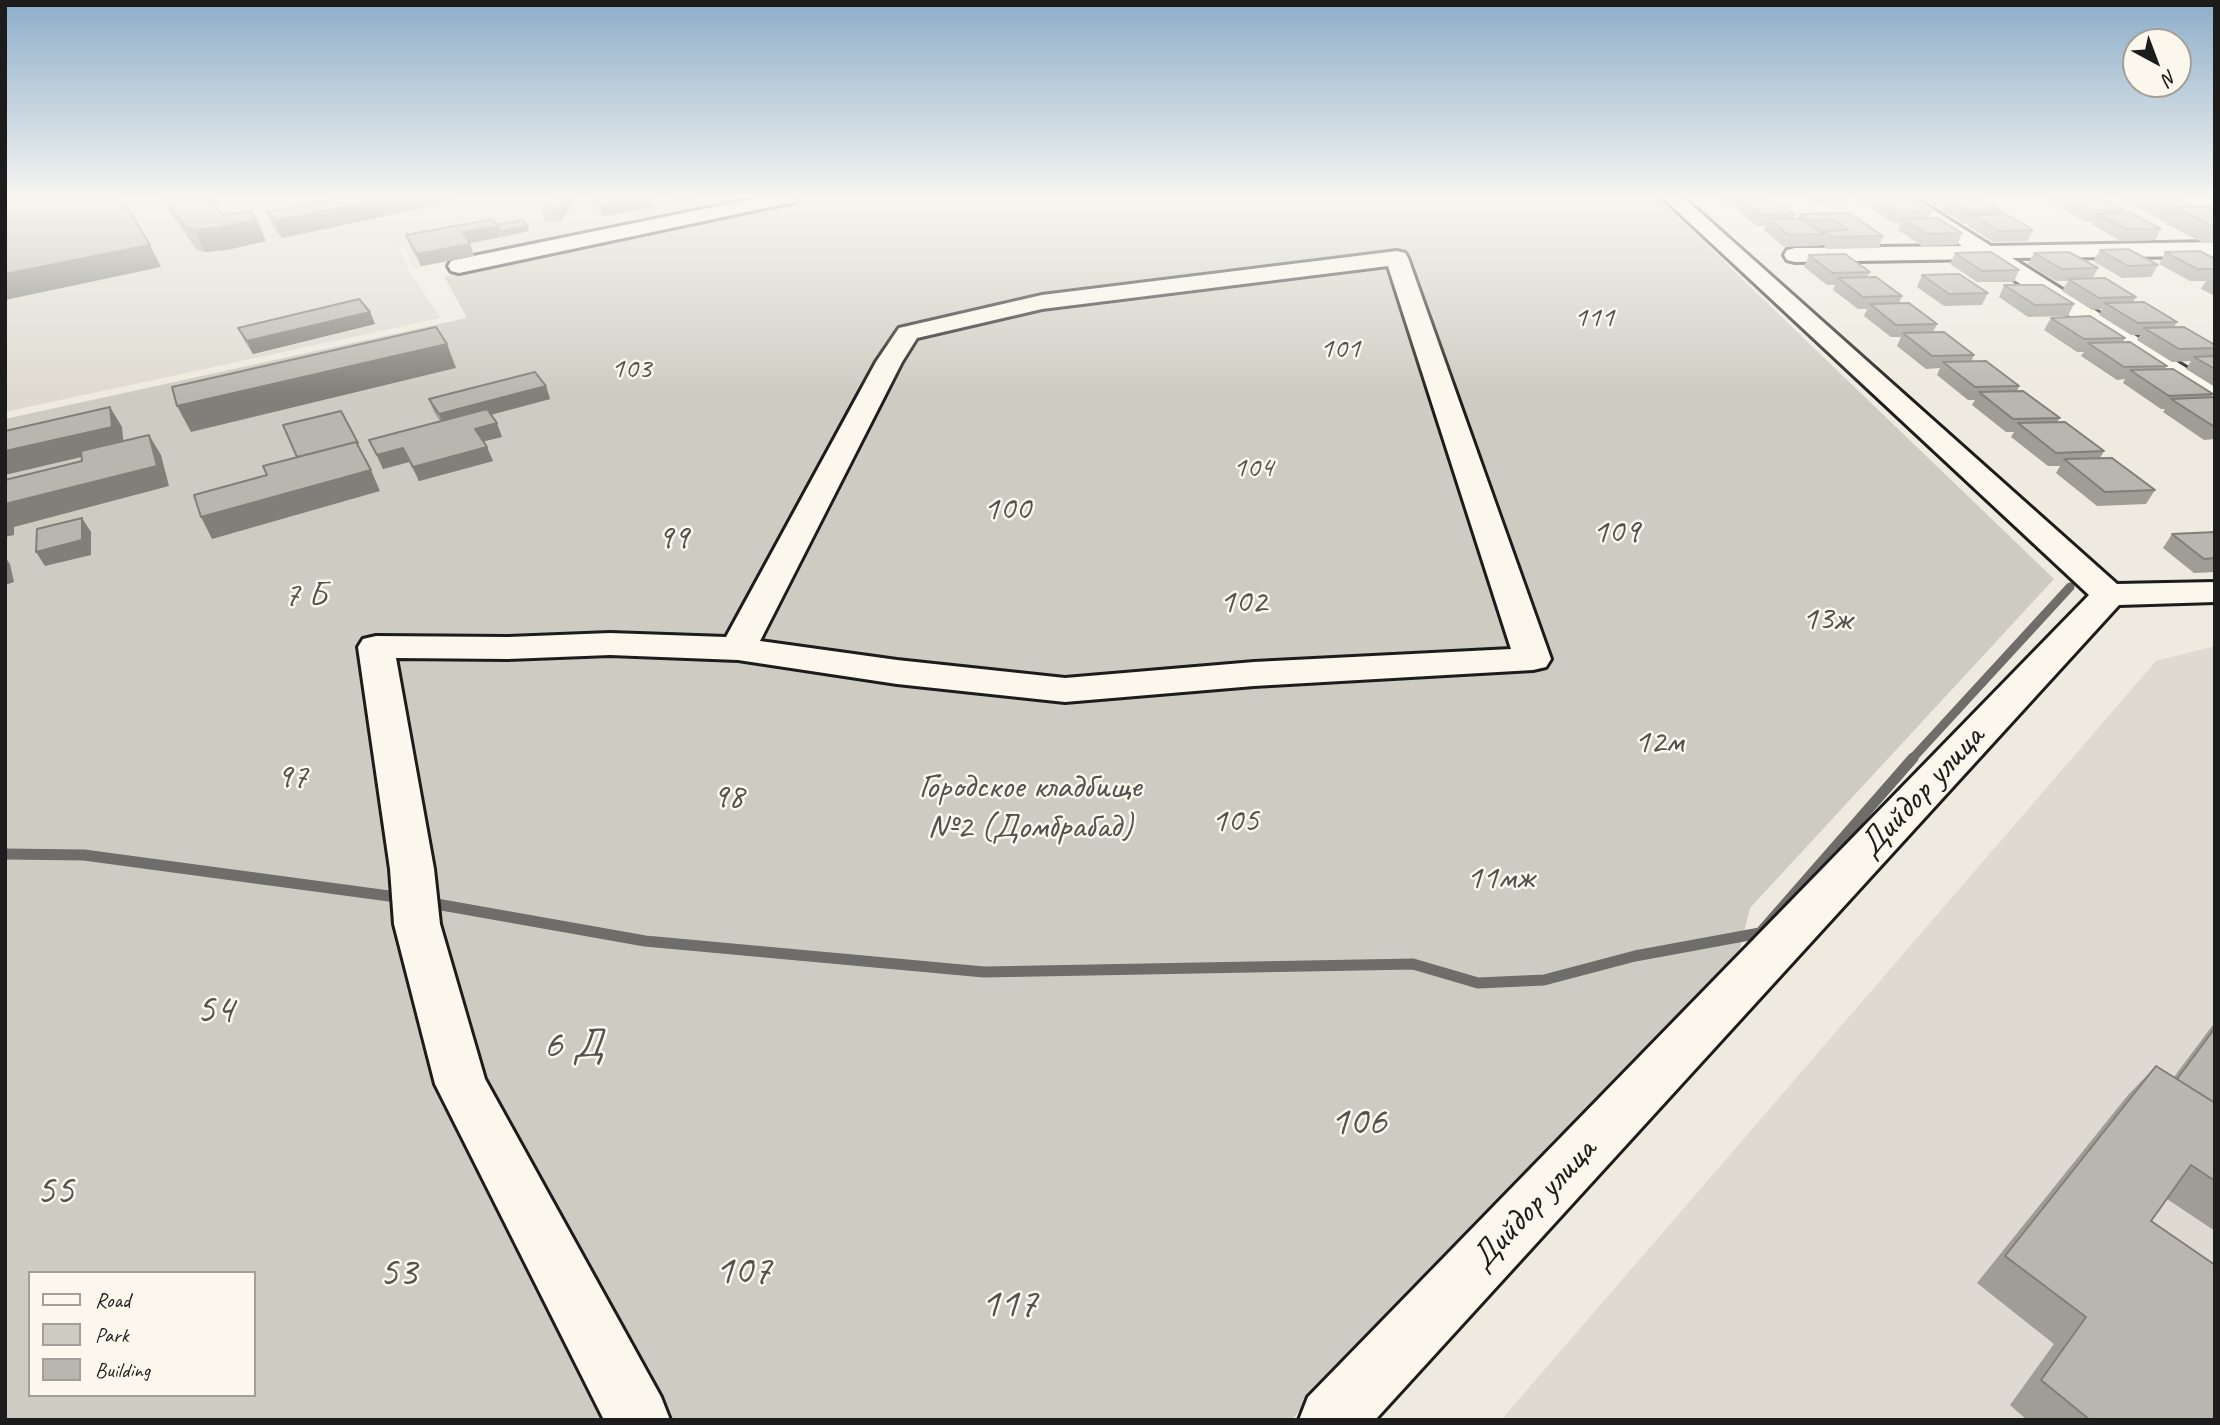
<!DOCTYPE html>
<html>
<head>
<meta charset="utf-8">
<style>
  body { margin:0 }
  #map { position:relative; width:2220px; height:1425px; overflow:hidden; background:#eeeadf; font-family:Caveat,sans-serif }
  canvas { display:block }
  .frame { position:absolute; inset:0; border:7px solid #1c1c1c; pointer-events:none }
  .legend { position:absolute; left:28px; top:1271px; width:228px; height:126px; box-sizing:border-box; background:#fbf7ec; border:2px solid #a29f99; margin:0; padding:9px 12px; list-style:none; font-size:21px; color:#1c1c1c }
  .legend li { display:flex; align-items:center; gap:14px; height:35px }
  .legend b { width:35px; border:2px solid #a29f99 }
  .north { position:absolute; left:2122px; top:28px; width:70px; height:70px; box-sizing:border-box; background:#fbf7ec; border:2px solid #a29f99; border-radius:50%; rotate:139deg; font-size:19px; font-weight:700; line-height:28px; text-align:center; color:#1c1c1c }
  .north::after { content:''; display:block; margin:auto; width:24px; height:32px; background:#1c1c1c; clip-path:polygon(50% 0,100% 100%,50% 72%,0 100%) }
</style>
</head>
<body>
<div id="map">
<canvas width="2220" height="1425"></canvas>
<div class="frame"></div>
<ul class="legend">
<li><b style="height:9px;background:#fbf7ec"></b>Road</li>
<li><b style="height:19px;background:#ceccc2"></b>Park</li>
<li><b style="height:19px;background:#b9b6af"></b>Building</li>
</ul>
<div class="north">N</div>
</div>
<script>
const c = document.querySelector('canvas').getContext('2d');
c.lineJoin = 'round';
function fillPath(path, color) { c.fillStyle = color; c.fill(path, 'evenodd'); }
const toPath = rows => new Path2D(rows.map(r => 'M' + r).join(''));
function strokePath(path, color, width, dash) { c.strokeStyle = color; c.lineWidth = width; c.lineCap = dash ? 'butt' : 'round'; c.setLineDash(dash || []); c.stroke(path); }
function drawText(font, color, halo, rows, align = 'center') {
  c.font = font + ' Caveat,sans-serif'; c.lineWidth = 5; c.setLineDash([]); c.textBaseline = 'middle'; c.strokeStyle = halo; c.fillStyle = color; for (const [text, x, y, turn = 0] of rows) {
    c.save(); c.translate(x, y); c.rotate((+turn || 0) * Math.PI / 180); c.textAlign = isNaN(turn) ? turn : align; if (halo) c.strokeText(text, 0, 0); c.fillText(text, 0, 0); c.restore();
  }
}
fillPath(toPath([
  [5,197,773,197,413,269,404,247,420,243,399,247,409,271,441,318,5,412],
  [2215,646,2215,1420,1501,1420,2156,661]
]), '#dedad1');
fillPath(toPath([
  [825,197,1657,197,2054,579,1750,908,1738,957,1291,1420,5,1420,5,419,467,318,444,276],
  [30,1273,254,1273,254,1395,30,1395]
]), '#ceccc2');
strokePath(toPath([
  [1911,760,2070,587]
]), '#6f6d69', 9);
strokePath(toPath([
  [5,854,84,855,404,898],
  [425,902,645,941,984,972,1413,964,1478,983,1544,980,1635,956,1760,933,1913,758]
]), '#6f6d69', 11);
const minor = toPath([
  [762,197,799,197,796,201,789,203,459,273,451,271,448,266,451,261,459,259,762,197],
  [1662,197,1683,197,2117,584,2215,582,2215,602,2119,605,1375,1420,1299,1420,1308,1397,2089,595,1662,197],
  [1890,197,1913,197,1991,246,2215,242,2215,256,2012,258,2215,386,2215,406,2205,404,1982,259,1795,262,1787,260,1784,255,1787,250,1795,248,1962,246,1890,197],
  [1397,251,1405,253,1408,258,1551,659,1546,667,1533,670,1254,686,1065,702,897,684,738,660,610,655,508,659,396,658,434,869,440,924,485,1079,661,1397,670,1420,604,1420,435,1084,394,924,390,869,358,647,363,639,376,636,508,637,610,633,726,637,876,362,899,328,1042,295,1397,251],
  [1388,266,1511,649,1254,662,1065,678,897,660,760,641,902,362,917,338,1042,309,1388,266]
]);
strokePath(minor, '#1c1c1c', 6);
fillPath(minor, '#fbf7ec');
fillPath(toPath([
  [159,197,210,197,222,215,266,241,227,250,205,252,197,250],
  [554,197,560,222,545,222,542,211],
  [591,197,651,197,653,207,603,216,593,206],
  [1719,197,1767,197,1766,200,1795,214,1793,219,1798,219,1800,214,1849,213,1883,236,1879,248,1827,249,1821,243,1820,246,1784,247,1764,230,1765,226,1757,226,1738,211,1739,206,1731,207],
  [1804,197,1908,197,1932,211,1929,218,1962,233,1957,245,1922,246,1898,230,1901,223,1893,223,1871,208,1872,204,1862,204,1851,197,1848,204,1815,205],
  [1921,197,1971,197,2003,212,2002,214,2033,230,2028,241,1993,242,1968,226,1969,223,1964,224,1940,209,1942,205,1935,205],
  [2040,197,2099,197,2125,210,2123,213,2161,229,2155,240,2121,241,2092,225,2093,221,2086,222,2059,207,2061,203,2052,204],
  [2117,197,2175,197,2197,207,2215,207,2215,243,2204,243,2166,224,2167,222,2165,222,2130,204,2131,202,2128,202],
  [456,201,282,238,274,229,267,212],
  [497,225,529,231,502,237,501,234,501,237,469,243,474,256,421,266,410,246,406,235],
  [2100,250,2158,265,2151,277,2122,278,2093,261],
  [2165,252,2215,259,2215,296,2201,289,2206,281,2190,281,2159,264],
  [1955,253,2019,270,2014,282,1977,282,1950,264],
  [2034,253,2098,268,2092,279,2136,297,2133,302,2177,322,2174,327,2215,345,2215,387,2186,369,2191,361,2172,362,2137,340,2140,335,2131,335,2099,315,2102,309,2092,310,2062,291,2068,281,2056,281,2028,264],
  [1809,255,1870,272,1867,277,1902,296,1899,303,1937,324,1933,332,1974,355,1971,362,2019,386,2017,391,2060,418,2057,422,2104,451,2100,458,2155,490,2146,504,2097,506,2056,473,2060,466,2048,466,2011,437,2014,432,2006,432,1972,405,1975,400,1968,400,1937,375,1940,368,1926,369,1897,346,1901,337,1891,337,1864,316,1867,309,1858,309,1833,290,1835,285,1827,285,1804,267],
  [1922,275,1988,293,1982,305,1944,306,1917,287],
  [2004,285,2074,304,2068,316,2028,317,1999,297],
  [370,312,375,324,253,354,244,340,238,328],
  [2051,318,2125,338,2123,342,2167,366,2165,369,2213,394,2211,398,2215,397,2215,439,2204,440,2163,412,2165,409,2161,409,2123,383,2125,379,2117,380,2081,356,2084,352,2077,352,2044,330],
  [546,386,550,399,491,415,502,437,484,441,493,461,419,481,409,462,383,469,369,440,440,421,434,412,429,399],
  [2215,532,2215,572,2194,573,2163,548,2172,534],
  [2215,1022,2215,1231,2167,1199,2151,1221,2215,1420,2027,1420,2010,1405,2054,1344,1977,1283,2128,1095,2156,1066,2174,1077]
]), '#9f9d96');
fillPath(toPath([
  [394,197,455,197,456,201,282,238,275,221],
  [568,197,579,197,560,222,557,211],
  [647,197,651,197,653,207,603,216,601,205],
  [673,197,705,197,674,203],
  [257,220,266,241,227,250,205,252,194,230],
  [498,226,501,237,466,244,462,232],
  [528,226,529,231,502,237,501,231],
  [470,244,474,256,421,266,417,254],
  [150,245,161,267,5,300,5,274],
  [370,312,375,324,253,354,247,341],
  [447,344,456,368,191,432,177,406],
  [546,386,550,399,444,427,439,414],
  [110,407,122,427,124,447,5,475,5,451],
  [497,423,502,437,481,442,475,429],
  [149,435,161,455,169,486,14,527,14,535,5,537,5,504],
  [487,447,493,461,419,481,413,467],
  [403,448,409,462,383,469,377,455],
  [371,470,380,491,212,539,201,517],
  [82,518,91,532,91,555,45,566,36,552],
  [5,557,10,564,14,582,5,585]
]), '#827f7a');
const building = toPath([
  [5,197,121,197,150,245,5,274,5,197],
  [163,197,210,197,222,215,250,211,257,220,217,228,194,230,186,228,163,197],
  [344,197,394,197,275,221,267,212,344,197],
  [554,197,568,197,557,211,542,211,554,197],
  [592,197,647,197,601,205,592,197],
  [1875,197,1908,197,1932,211,1898,212,1875,197],
  [1978,197,2003,212,1969,213,1945,198,1978,197],
  [2065,197,2099,197,2125,210,2092,211,2065,197],
  [2143,197,2175,197,2197,207,2175,207,2174,211,2171,211,2143,197],
  [1741,200,1775,200,1795,214,1761,215,1741,200],
  [2175,207,2215,207,2215,227,2213,227,2175,207],
  [1849,213,1883,236,1832,237,1823,231,1848,230,1833,219,1808,220,1800,214,1849,213],
  [2131,213,2161,229,2127,229,2097,214,2131,213],
  [2006,214,2033,230,1999,231,1973,215,2006,214],
  [1937,218,1962,233,1927,234,1902,219,1937,218],
  [493,219,498,226,462,232,470,244,417,254,406,235,493,219],
  [1768,219,1802,219,1824,234,1789,235,1768,219],
  [522,220,528,226,501,231,497,225,522,220],
  [2128,249,2158,265,2128,266,2100,250,2128,249],
  [2200,251,2215,259,2215,269,2197,269,2165,252,2200,251],
  [1991,252,2019,270,1982,271,1955,253,1991,252],
  [2069,252,2098,268,2062,269,2034,253,2069,252],
  [1845,254,1870,272,1832,273,1809,255,1845,254],
  [1959,274,1988,293,1949,294,1922,275,1959,274],
  [1876,277,1902,296,1863,297,1838,278,1876,277],
  [2105,278,2136,297,2099,298,2068,279,2105,278],
  [2004,285,2043,285,2074,304,2035,305,2004,285],
  [359,299,370,312,247,341,238,328,359,299],
  [2144,302,2177,322,2138,323,2105,303,2144,302],
  [1909,303,1937,324,1896,325,1870,304,1909,303],
  [2090,316,2125,338,2084,339,2051,318,2090,316],
  [436,327,447,344,177,406,172,387,436,327],
  [2184,327,2215,345,2215,348,2179,349,2144,328,2184,327],
  [1944,332,1974,355,1932,356,1903,333,1944,332],
  [2130,342,2167,366,2124,367,2088,343,2130,342],
  [2215,356,2215,369,2194,357,2215,356],
  [1986,361,2019,386,1975,387,1943,362,1986,361],
  [2173,369,2213,394,2169,396,2130,370,2173,369],
  [535,372,546,386,439,414,429,399,535,372],
  [2023,391,2060,418,2013,419,1979,392,2023,391],
  [2215,397,2215,426,2213,426,2171,399,2215,397],
  [110,407,112,427,5,451,5,431,110,407],
  [487,409,497,423,475,429,487,447,413,467,403,448,377,455,369,440,487,409],
  [341,411,358,443,357,443,356,442,297,457,283,425,341,411],
  [2065,422,2104,451,2056,453,2018,423,2065,422],
  [149,435,157,466,5,504,5,480,82,461,81,451,149,435],
  [356,442,371,470,201,517,194,495,267,475,263,466,356,442],
  [2112,458,2155,490,2105,492,2064,459,2112,458],
  [82,518,82,540,36,552,37,529,82,518],
  [2215,532,2215,558,2204,559,2172,534,2215,532],
  [2215,1028,2215,1103,2177,1079,2215,1028],
  [2156,1066,2215,1103,2215,1181,2191,1165,2151,1221,2215,1265,2215,1420,2090,1420,2041,1380,2086,1317,2005,1256,2156,1066]
]);
fillPath(building, '#b9b6af');
strokePath(building, '#827f7a', 2);
const sky = c.createLinearGradient(0, 0, 0, 396);
sky.addColorStop(0, '#8dadca');
sky.addColorStop(0.5, '#f7f6f1');
sky.addColorStop(1, '#f7f6f100');
c.fillStyle = sky;
c.fillRect(0, 0, 2220, 396);
drawText('30px', '#51514e', '#fbf7ec', [
  ["111",1594,318],
  ["101",1340,349],
  ["103",631,369],
  ["104",1253,468]
]);
drawText('35px', '#51514e', '#fbf7ec', [
  ["100",1007,510],
  ["109",1616,533],
  ["99",673,539],
  ["7 Б",305,596],
  ["102",1243,603],
  ["13ж",1827,620],
  ["12м",1659,743],
  ["97",292,778],
  ["Городское кладбище",1030,788],
  ["№2 (Домбрабад)",1030,828],
  ["98",728,798],
  ["105",1235,822],
  ["11мж",1500,879]
]);
drawText('35px', '#1c1c1c', '#fbf7ec', [
  ["Дийдор улица",1922,792,-47],
  ["Дийдор улица",1534,1205,-47]
]);
drawText('42px', '#51514e', '#fbf7ec', [
  ["54",215,1011],
  ["6 Д",573,1046],
  ["106",1358,1123],
  ["55",55,1192],
  ["107",743,1272],
  ["53",398,1274],
  ["117",1009,1305]
]);
</script>
</body>
</html>
